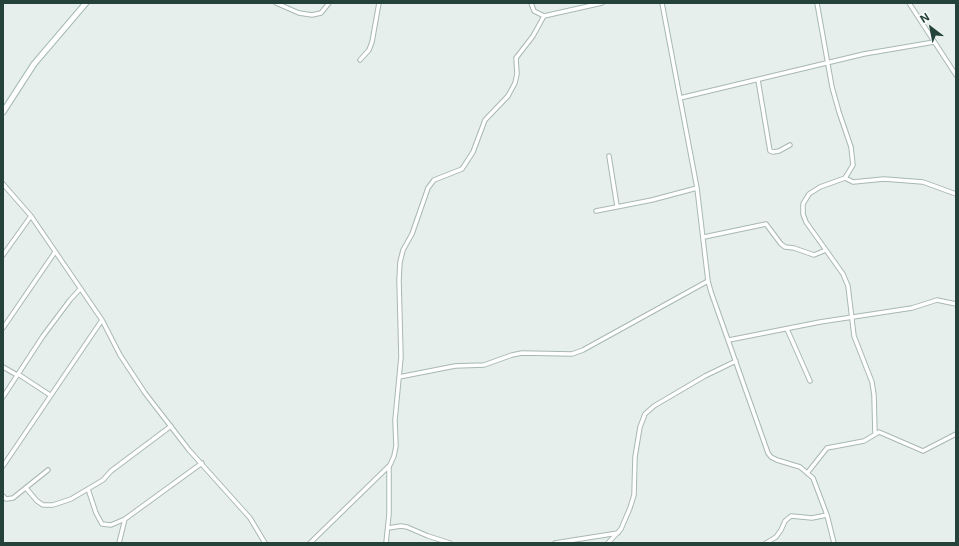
<!DOCTYPE html>
<html>
<head>
<meta charset="utf-8">
<style>
  body { margin:0 }
  #map { position:relative; width:959px; height:546px; overflow:hidden; background:#e6efeb; font-family:Inter,sans-serif }
  canvas { display:block }
  .frame { position:absolute; inset:0; border:4px solid #24423a; pointer-events:none }
  .north { position:absolute; left:911px; top:8px; width:40px; height:40px; -webkit-text-stroke:3px #f7fbf9; paint-order:stroke; rotate:328deg; font-size:11px; font-weight:700; line-height:16px; text-align:center; color:#24423a }
  .north::after { content:''; display:block; margin:auto; width:14px; height:18px; background:#24423a; clip-path:polygon(50% 0,100% 100%,50% 72%,0 100%) }
</style>
</head>
<body>
<div id="map">
<canvas width="959" height="546"></canvas>
<div class="frame"></div>
<div class="north">N</div>
</div>
<script>
const c = document.querySelector('canvas').getContext('2d');
c.lineJoin = 'round';
const toPath = rows => new Path2D(rows.map(r => 'M' + r).join(''));
function strokePath(path, color, width, dash) { c.strokeStyle = color; c.lineWidth = width; c.lineCap = dash ? 'butt' : 'round'; c.setLineDash(dash || []); c.stroke(path); }
const street = toPath([
  [276,3,299,13,312,15,321,13,329,3],
  [531,3,534,11,544,16,602,3],
  [662,3,697,188,708,281,711,292,768,453,771,457,777,460,800,467,813,478,827,515,834,543],
  [817,3,832,87,839,112,851,147,853,165,845,178,820,187,809,194,803,204,803,214,806,222,843,274,848,286,854,336,872,382,874,395,875,434],
  [909,3,956,75],
  [360,60,369,50,372,42,379,3],
  [758,80,770,151,773,152,779,151,790,145],
  [680,98,864,54,934,42],
  [609,156,617,206],
  [845,178,853,182,884,179,923,182,956,194],
  [3,184,31,216,102,320,120,355,145,393,189,450,250,518,265,543],
  [596,211,652,200,697,188],
  [704,237,766,224,781,244,785,247,794,248,814,255,826,250],
  [3,255,31,216],
  [3,328,55,252],
  [787,329,810,381],
  [729,340,820,322,912,308,937,300,956,304],
  [3,367,17,375],
  [18,374,50,395],
  [399,377,455,366,484,365,512,355,522,353,572,354,583,350,708,281],
  [3,397,43,336,70,300,80,289],
  [3,466,102,320],
  [808,472,827,448,864,441,879,432,923,451,956,434],
  [26,488,37,501,43,505,53,505,71,499,103,480,111,471,171,426],
  [88,489,96,513,102,524,111,525,125,519],
  [3,496,6,499,13,498,48,470],
  [388,528,401,526,407,527,428,536,450,543],
  [119,543,125,519,202,463],
  [310,543,390,465,394,456,396,446,395,420,401,357,399,280,400,262,403,250,412,234,428,188,434,180,462,169,473,152,485,120,508,96,515,83,517,74,516,58,533,36,544,16],
  [386,543,389,514,389,466],
  [555,543,618,533],
  [608,543,621,529,630,508,634,495,635,457,640,427,645,414,654,406,705,376,736,361],
  [766,543,776,537,781,530,785,521,791,516,812,518,827,515]
]);
const secondary = toPath([
  [3,112,34,64,86,3]
]);
strokePath(street, '#a8b8b2', 5.5);
strokePath(secondary, '#a4bbb3', 7);
strokePath(street, '#fff', 3.5);
strokePath(secondary, '#fff', 5);
</script>
</body>
</html>
